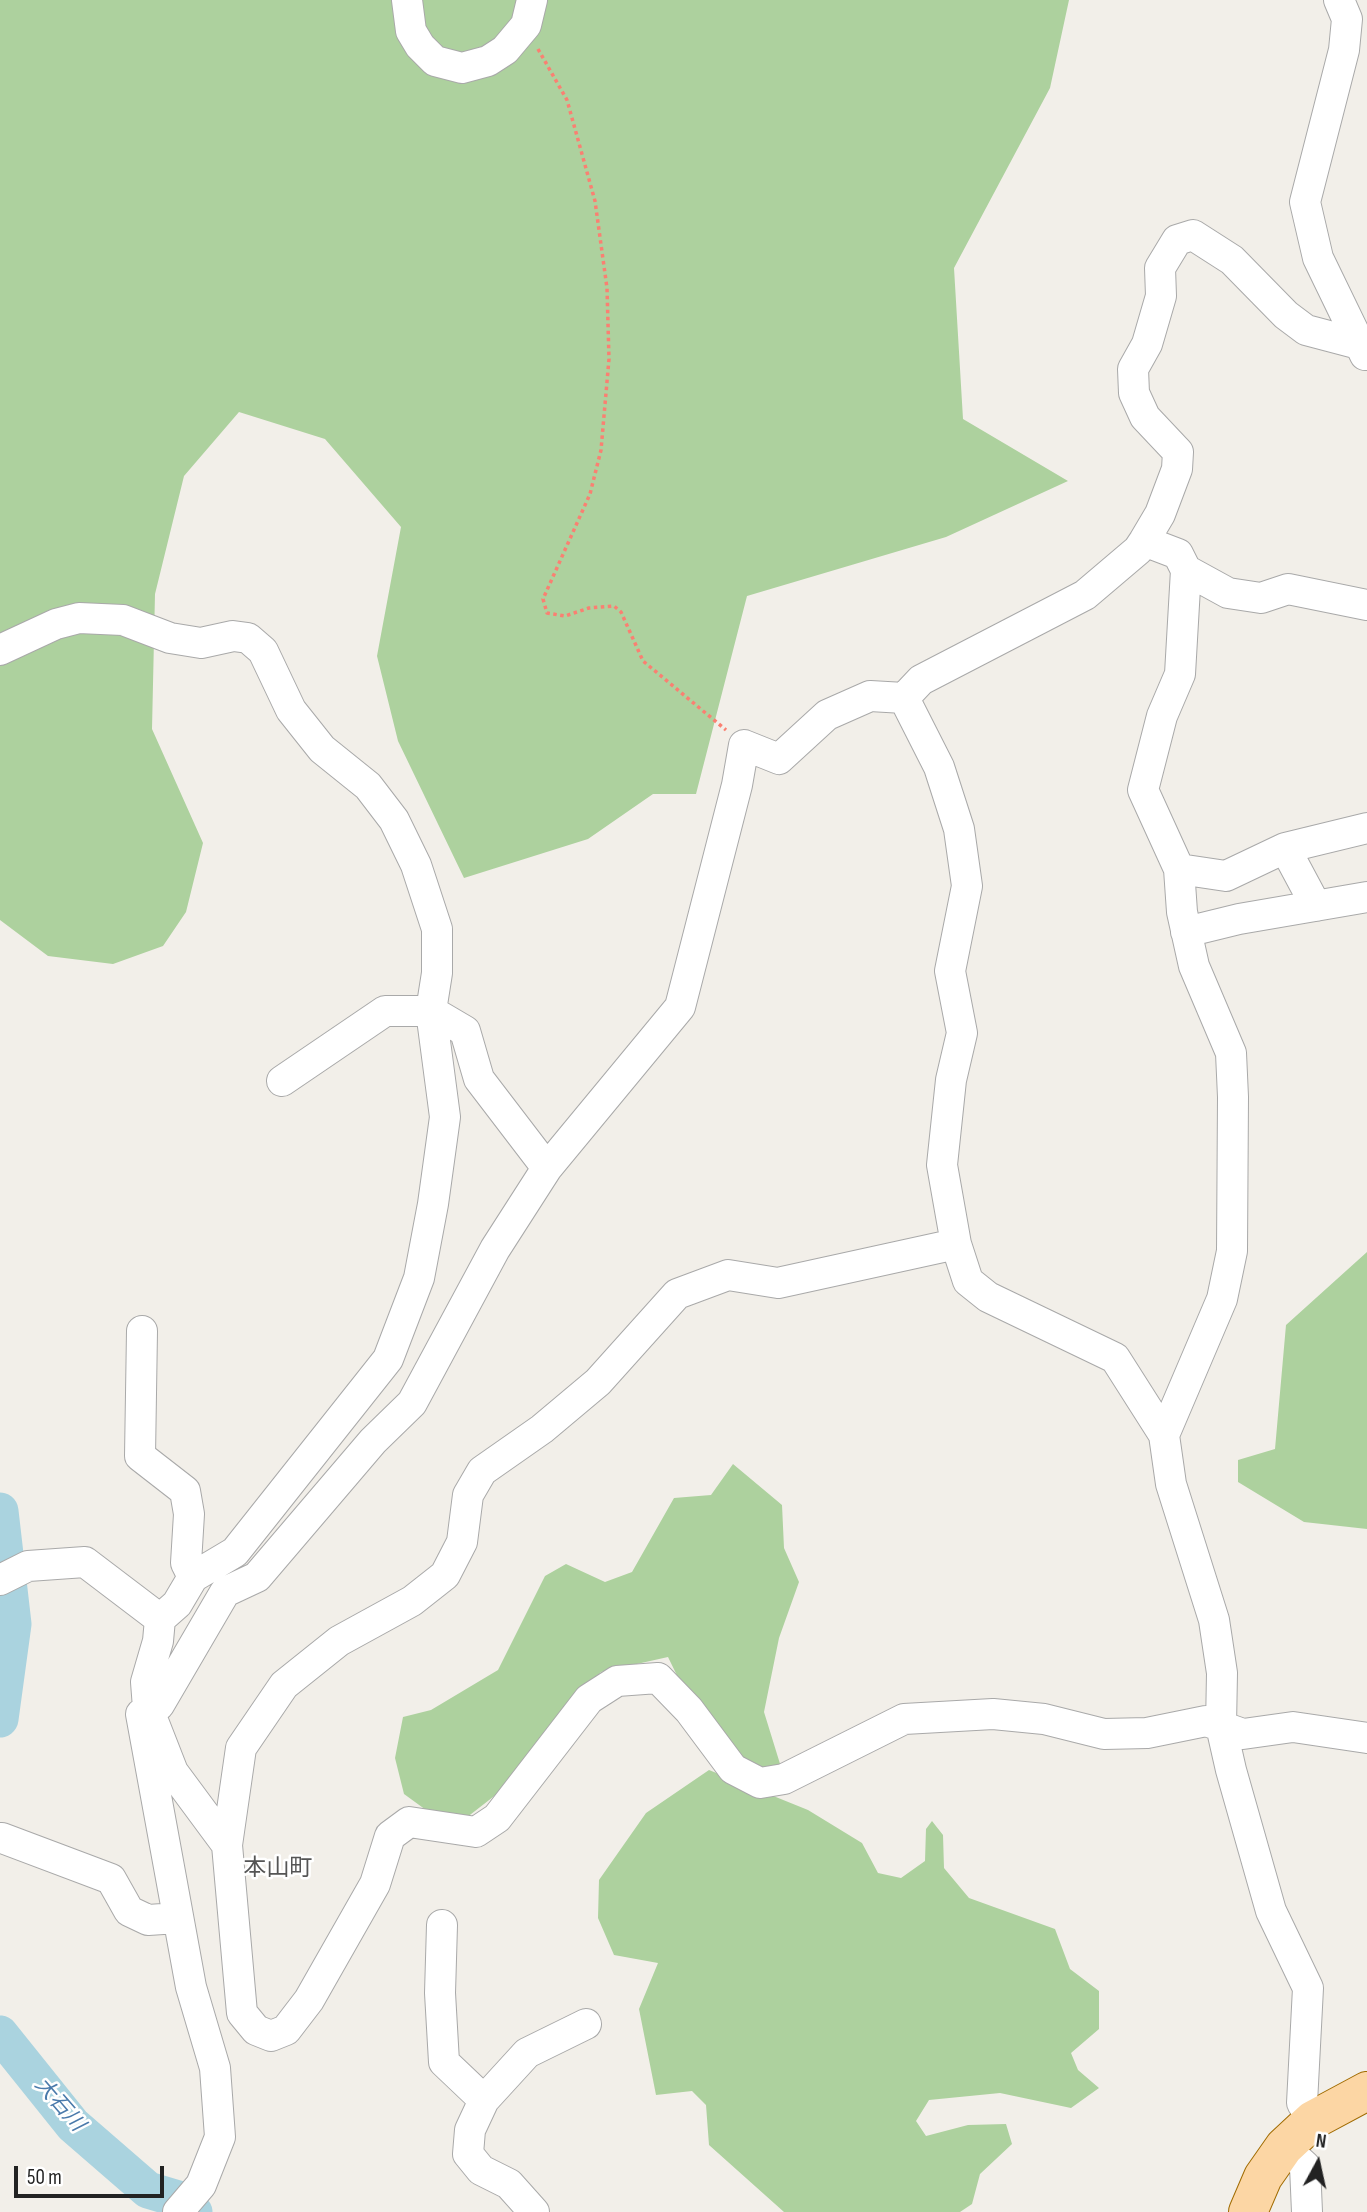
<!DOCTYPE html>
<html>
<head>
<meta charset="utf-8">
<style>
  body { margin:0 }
  #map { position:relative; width:1367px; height:2212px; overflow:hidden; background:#f2efe9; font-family:"Sofia Sans Condensed",sans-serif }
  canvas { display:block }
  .north { position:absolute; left:1283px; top:2128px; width:70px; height:70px; -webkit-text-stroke:5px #fff; paint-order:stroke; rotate:8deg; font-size:19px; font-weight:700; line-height:28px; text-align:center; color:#222 }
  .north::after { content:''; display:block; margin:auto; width:24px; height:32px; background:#222; clip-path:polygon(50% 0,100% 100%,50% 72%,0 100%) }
  .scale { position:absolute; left:14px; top:2166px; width:150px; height:32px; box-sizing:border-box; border:4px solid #222; border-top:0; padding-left:9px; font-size:21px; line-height:24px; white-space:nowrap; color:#222; -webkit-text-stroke:5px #fff; paint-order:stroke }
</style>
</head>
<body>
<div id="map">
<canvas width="1367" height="2212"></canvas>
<div class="north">N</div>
<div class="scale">50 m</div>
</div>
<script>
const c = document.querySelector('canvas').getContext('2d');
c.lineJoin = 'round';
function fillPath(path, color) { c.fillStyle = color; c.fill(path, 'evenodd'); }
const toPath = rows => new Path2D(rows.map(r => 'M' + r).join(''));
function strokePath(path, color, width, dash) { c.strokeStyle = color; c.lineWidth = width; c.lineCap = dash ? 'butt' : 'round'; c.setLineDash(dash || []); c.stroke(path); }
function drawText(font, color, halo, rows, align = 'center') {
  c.font = font + ' "Sofia Sans Condensed","Noto Sans JP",sans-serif'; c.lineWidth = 5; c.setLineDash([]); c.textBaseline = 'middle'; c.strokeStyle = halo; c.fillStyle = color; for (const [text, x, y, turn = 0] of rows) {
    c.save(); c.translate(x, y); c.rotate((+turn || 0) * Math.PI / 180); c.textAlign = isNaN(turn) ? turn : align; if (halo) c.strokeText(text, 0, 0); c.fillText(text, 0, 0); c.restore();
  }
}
fillPath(toPath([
  [0,0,1069,0,1050,88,954,268,963,419,1068,481,946,537,747,596,696,794,653,794,588,839,464,878,398,741,377,656,401,527,325,439,239,412,184,476,155,594,152,729,203,843,186,912,163,946,113,964,48,956,0,920],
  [1367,1252,1367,1529,1304,1522,1238,1482,1238,1460,1275,1449,1286,1325],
  [733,1464,782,1505,784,1548,799,1582,779,1638,764,1712,781,1767,754,1770,689,1700,668,1657,601,1672,541,1738,511,1783,466,1818,437,1818,404,1794,395,1758,403,1717,431,1710,498,1670,545,1576,566,1564,605,1582,632,1572,674,1498,711,1495],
  [709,1770,808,1810,862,1843,878,1873,901,1878,925,1861,926,1829,932,1821,943,1835,944,1868,969,1898,1055,1929,1070,1969,1099,1991,1099,2029,1071,2053,1078,2070,1099,2088,1071,2108,1000,2093,929,2100,916,2121,926,2136,968,2125,1006,2124,1012,2144,980,2174,972,2204,960,2212,784,2212,709,2145,706,2105,692,2091,656,2095,639,2009,658,1963,614,1955,598,1918,599,1880,646,1813]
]), '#add19e');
strokePath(toPath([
  [0,1511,13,1624,0,1719],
  [0,2034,73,2125,148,2190,178,2199,194,2212]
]), '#aad3df', 37);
const minor = toPath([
  [407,0,411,31,420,46,435,61,462,68,488,61,505,50,526,25,532,0],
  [1339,0,1347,19,1344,50,1305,202,1318,258,1365,355],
  [1144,541,1178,554,1186,570,1180,674,1162,716,1143,790,1179,869,1182,912,1194,966,1231,1053,1233,1097,1232,1251,1222,1299,1164,1435],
  [1186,570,1228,593,1261,598,1288,589,1367,605],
  [0,650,56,624,79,618,123,620,170,638,201,643,233,636,248,638,263,651,291,710,322,749,368,786,394,820,416,865,437,929,437,973,431,1011,445,1117,433,1204,419,1278,388,1359,235,1552,193,1577,177,1604,160,1619],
  [1285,848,1316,906],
  [1179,869,1226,876,1285,848,1367,828],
  [1186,932,1239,919,1367,897],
  [282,1081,385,1011,431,1011,465,1031,479,1079,547,1168],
  [142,1331,140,1456,185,1491,189,1514,186,1563,193,1577],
  [0,1580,28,1566,85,1562,160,1619,158,1641,146,1682,148,1708,173,1772,227,1845,242,2013,256,2030,271,2036,286,2030,309,2000,375,1884,390,1836,409,1822,476,1832,497,1818,589,1699,617,1681,658,1678,689,1710,733,1769,760,1783,784,1779,904,1719,993,1714,1044,1719,1104,1734,1147,1733,1206,1721,1243,1734,1293,1727,1367,1738],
  [2,1838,111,1879,129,1911,148,1920,178,1918],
  [227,1845,241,1748,284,1685,339,1641,412,1601,445,1575,462,1542,468,1495,482,1471,542,1429,598,1382,677,1294,728,1275,778,1283,956,1244],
  [442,1925,440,1993,444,2062,484,2100],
  [1313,2120,1302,2103,1308,1988,1271,1911,1231,1770,1221,1726,1222,1673,1214,1620,1171,1484,1164,1435,1115,1358,988,1297,968,1281,956,1244,942,1165,951,1080,962,1033,950,971,967,886,959,829,939,767,904,698,921,680,1085,595,1138,550,1144,541,1160,514,1177,469,1178,452,1145,417,1134,393,1133,369,1147,344,1161,296,1160,268,1177,240,1193,235,1232,260,1286,315,1306,330,1359,344],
  [1284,2147,1305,2166,1307,2212],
  [178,2212,201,2185,220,2137,215,2068,191,1987,141,1714,159,1705,225,1592,257,1577,373,1441,412,1403,495,1249,547,1168,680,1007,737,785,744,745,779,759,827,715,870,696,904,698],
  [534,2212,509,2184,481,2170,468,2154,470,2130,484,2100,527,2053,586,2024]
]);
const major = toPath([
  [1248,2212,1263,2177,1284,2147,1313,2120,1367,2091]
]);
strokePath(minor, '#a9a9a9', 32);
strokePath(major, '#a06b00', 40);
strokePath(toPath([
  [538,49,567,100,595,201,607,288,609,359,601,450,590,494,543,599,547,613,565,616,589,608,614,606,621,612,643,661,726,730]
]), '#fa8072', 3.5, [3.5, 3.5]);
strokePath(minor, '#fff', 30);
strokePath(major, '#fcd6a4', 38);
drawText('italic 21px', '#4a7aab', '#fff', [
  ["大石川",59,2105,49]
]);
drawText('23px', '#555', '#fff', [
  ["本山町",278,1869]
]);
</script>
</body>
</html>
